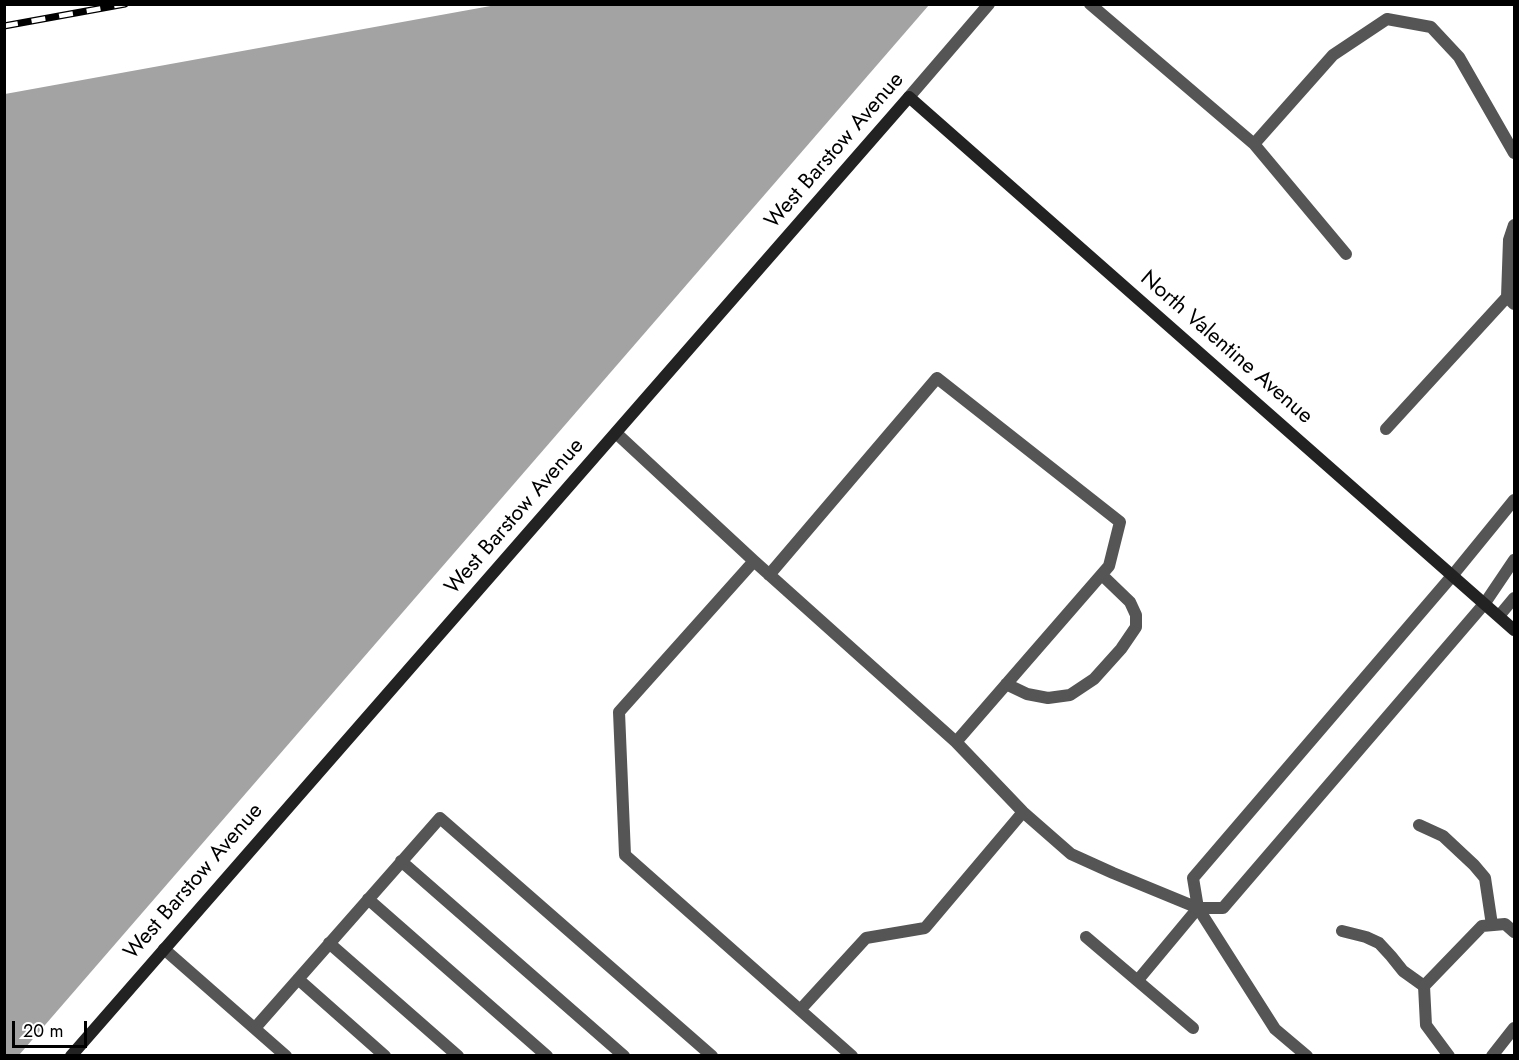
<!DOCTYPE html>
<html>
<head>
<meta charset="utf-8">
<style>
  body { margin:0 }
  #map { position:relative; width:1519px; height:1060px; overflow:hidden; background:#fff; font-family:Jost,sans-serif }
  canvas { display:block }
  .frame { position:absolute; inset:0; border:6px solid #000; pointer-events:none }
  .scale { position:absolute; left:12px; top:1021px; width:75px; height:27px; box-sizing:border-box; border:3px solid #000; border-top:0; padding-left:8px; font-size:18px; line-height:21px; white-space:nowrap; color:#000; -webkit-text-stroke:4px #fff; paint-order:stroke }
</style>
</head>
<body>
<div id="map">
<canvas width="1519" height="1060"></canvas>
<div class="frame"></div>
<div class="scale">20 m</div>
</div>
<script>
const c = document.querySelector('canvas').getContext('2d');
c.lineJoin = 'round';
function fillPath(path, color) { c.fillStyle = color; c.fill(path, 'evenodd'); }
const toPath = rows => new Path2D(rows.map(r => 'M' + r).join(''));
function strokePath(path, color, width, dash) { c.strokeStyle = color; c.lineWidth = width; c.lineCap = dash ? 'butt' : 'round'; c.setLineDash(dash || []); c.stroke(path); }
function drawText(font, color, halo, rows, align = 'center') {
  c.font = font + ' Jost,sans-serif'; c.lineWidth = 4.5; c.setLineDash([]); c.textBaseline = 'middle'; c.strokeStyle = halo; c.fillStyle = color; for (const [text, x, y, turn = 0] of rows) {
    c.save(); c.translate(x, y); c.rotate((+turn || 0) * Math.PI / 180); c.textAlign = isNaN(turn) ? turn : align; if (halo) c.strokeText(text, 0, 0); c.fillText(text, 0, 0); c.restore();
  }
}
fillPath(toPath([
  [496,5,929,5,19,1055,5,1055,5,94]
]), '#a3a3a3');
strokePath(toPath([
  [1419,825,1443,836,1474,865,1485,878,1492,925],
  [401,861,624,1056],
  [368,899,547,1056],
  [1342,931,1366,937,1379,943,1391,956,1403,971,1424,986],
  [1086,937,1193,1028],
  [329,943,458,1056],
  [164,949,286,1056],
  [298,979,385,1056],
  [1138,980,1198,908],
  [255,1028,440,818,712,1056]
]), '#555', 12);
strokePath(toPath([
  [1090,4,1254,144,1333,55,1387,19,1431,27,1459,57,1514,153],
  [909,97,989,4],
  [1254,144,1346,254],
  [1514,225,1509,240,1507,297,1514,304],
  [1386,429,1507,297],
  [616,433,754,561,956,742,1023,812,1071,854,1113,873,1198,908,1275,1029,1307,1056],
  [1514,500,1452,576,1193,878,1198,908,1223,908,1485,603,1514,560],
  [754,561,619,712,625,855,852,1056],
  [769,575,937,378,1120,522,1109,566,956,742],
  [1499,616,1514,598],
  [1006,684,1027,694,1048,698,1070,695,1094,679,1121,649,1136,627,1136,615,1130,602,1102,575],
  [800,1010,866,938,925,928,1023,812],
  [1449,1056,1426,1025,1424,986,1482,926,1505,924,1514,932],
  [1492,1056,1514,1028]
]), '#555', 12);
strokePath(toPath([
  [71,1056,909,97,1514,630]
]), '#222', 12);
const rail = toPath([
  [4,26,125,4]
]);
strokePath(rail, '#000', 7);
strokePath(rail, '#fff', 4.5, [14]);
drawText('22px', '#000', '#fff', [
  ["West Barstow Avenue",835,151,-49],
  ["North Valentine Avenue",1226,348,41],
  ["West Barstow Avenue",515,517,-49],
  ["West Barstow Avenue",194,882,-49]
]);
</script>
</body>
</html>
